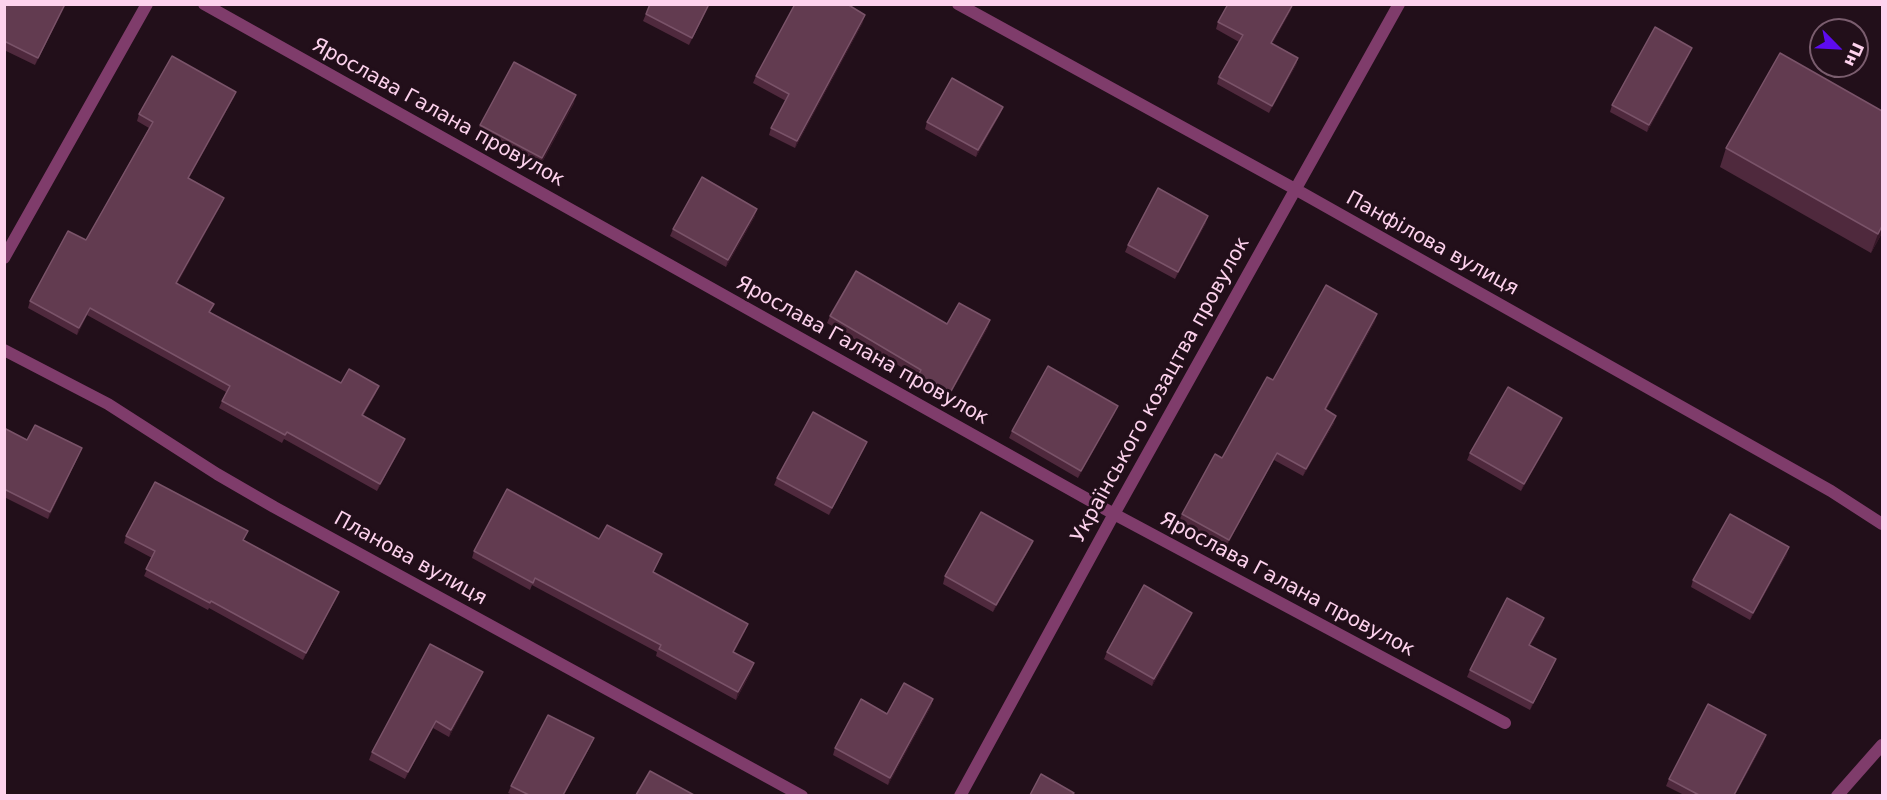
<!DOCTYPE html>
<html>
<head>
<meta charset="utf-8">
<style>
  body { margin:0 }
  #map { position:relative; width:1887px; height:800px; overflow:hidden; background:#220f1a; font-family:"DejaVu Sans",sans-serif }
  canvas { display:block }
  .frame { position:absolute; inset:0; border:6px solid #fdd2ed; pointer-events:none }
  .north { position:absolute; left:1809px; top:18px; width:60px; height:60px; box-sizing:border-box; background:#220f1a; border:2px solid #7a5d6e; border-radius:50%; rotate:114deg; font-size:16px; font-weight:700; line-height:24px; text-align:center; color:#fdd2ed }
  .north::after { content:''; display:block; margin:auto; width:21px; height:27px; background:#5d0bf0; clip-path:polygon(50% 0,100% 100%,50% 72%,0 100%) }
</style>
</head>
<body>
<div id="map">
<canvas width="1887" height="800"></canvas>
<div class="frame"></div>
<div class="north">Пн</div>
</div>
<script>
const c = document.querySelector('canvas').getContext('2d');
c.lineJoin = 'round';
const toPath = rows => new Path2D(rows.map(r => 'M' + r).join(''));
function strokePath(path, color, width, dash) { c.strokeStyle = color; c.lineWidth = width; c.lineCap = dash ? 'butt' : 'round'; c.setLineDash(dash || []); c.stroke(path); }
function fillPath(path, color) { c.fillStyle = color; c.fill(path, 'evenodd'); }
function drawText(font, color, halo, rows, align = 'center') {
  c.font = font + ' "DejaVu Sans",sans-serif'; c.lineWidth = 6; c.setLineDash([]); c.textBaseline = 'middle'; c.strokeStyle = halo; c.fillStyle = color; for (const [text, x, y, turn = 0] of rows) {
    c.save(); c.translate(x, y); c.rotate((+turn || 0) * Math.PI / 180); c.textAlign = isNaN(turn) ? turn : align; if (halo) c.strokeText(text, 0, 0); c.fillText(text, 0, 0); c.restore();
  }
}
strokePath(toPath([
  [204,4,1114,514,1505,723],
  [958,4,1295,189,1831,491,1882,524],
  [4,258,147,4],
  [4,350,108,404,217,474,274,507,802,796],
  [960,796,1114,514,1399,4],
  [1837,796,1882,745]
]), '#7f3c6b', 12);
fillPath(toPath([
  [4,4,66,4,35,65,4,50],
  [710,4,689,45,643,21,646,14],
  [1291,10,1272,44,1298,58,1296,65,1269,113,1217,84,1219,77,1239,42,1216,29,1218,22],
  [863,22,795,148,769,135,771,128,786,101,753,83,756,76],
  [1689,55,1647,132,1610,112,1612,105],
  [236,92,233,99,189,178,221,205,177,283,210,312,341,383,376,393,363,416,405,439,402,446,377,491,284,439,282,443,219,408,226,392,87,315,77,335,28,308,30,301,86,240,149,128,137,121,139,114],
  [574,103,540,166,478,132,480,125],
  [1003,107,1000,114,976,157,925,129,927,122],
  [1882,111,1882,233,1871,253,1720,167,1726,148],
  [755,216,726,267,670,236,673,229],
  [1206,223,1175,279,1125,252,1128,245],
  [830,316,947,324,988,327,947,400,916,383,918,377,827,323],
  [1375,321,1326,410,1334,423,1303,476,1274,460,1226,547,1179,521,1182,514,1222,458,1273,380],
  [1115,413,1078,478,1009,438,1012,431],
  [1562,418,1559,425,1521,491,1467,460,1470,453],
  [4,428,27,440,79,455,48,519,4,497],
  [864,449,829,515,774,485,777,478],
  [126,536,244,540,336,599,303,660,209,608,208,610,144,576,152,558,124,543],
  [599,539,659,561,653,572,745,631,734,652,752,670,736,700,656,656,657,652,532,585,530,590,472,558,474,551],
  [1030,548,993,612,943,584,945,576],
  [1787,554,1750,620,1691,587,1693,580],
  [1192,613,1189,620,1152,686,1104,659,1107,652],
  [1542,625,1530,645,1556,659,1553,666,1530,710,1467,677,1470,670],
  [480,679,449,737,433,728,405,779,369,760,372,752],
  [933,699,931,706,888,785,833,755,835,748,887,714],
  [1764,742,1735,795,1684,795,1666,786,1669,779],
  [591,745,564,795,513,795,508,793,511,786]
]), '#4f293d');
fillPath(toPath([
  [65,4,66,4,35,65,38,58],
  [709,4,710,4,689,45,692,38],
  [1293,4,1291,10,1269,50,1271,43],
  [865,15,863,22,795,148,797,141],
  [1692,48,1689,55,1647,132,1649,125],
  [1298,58,1296,65,1269,113,1272,106],
  [236,92,233,99,185,185,188,178],
  [576,95,574,103,540,166,542,158],
  [1003,107,1000,114,976,157,978,150],
  [224,198,221,205,174,290,176,283],
  [757,209,755,216,726,267,728,260],
  [1208,216,1206,223,1175,279,1178,272],
  [1882,226,1882,233,1871,253,1878,234],
  [90,308,87,315,77,335,79,328],
  [1377,314,1375,321,1322,416,1325,409],
  [990,320,988,327,947,400,950,393],
  [379,386,376,393,360,422,362,415],
  [1118,406,1115,413,1078,478,1081,471],
  [1336,416,1334,423,1303,476,1306,469],
  [1562,418,1559,425,1521,491,1524,484],
  [405,439,402,446,377,491,380,484],
  [867,442,864,449,829,515,832,508],
  [82,448,79,455,48,519,50,512],
  [1277,453,1274,460,1226,547,1229,540],
  [1033,541,1030,548,993,612,996,605],
  [1789,547,1787,554,1750,620,1753,613],
  [339,592,336,599,303,660,306,653],
  [1192,613,1189,620,1152,686,1154,679],
  [1544,618,1542,625,1527,652,1529,645],
  [748,624,745,631,731,659,733,652],
  [1556,659,1553,666,1530,710,1533,703],
  [754,663,752,670,736,700,738,692],
  [483,672,480,679,449,737,451,730],
  [933,699,931,706,888,785,890,778],
  [436,721,433,728,405,779,408,772],
  [1766,735,1764,742,1735,795,1734,795],
  [594,738,591,745,564,795,563,795]
]), '#351727');
const building = toPath([
  [4,4,65,4,38,58,4,41,4,4],
  [650,4,709,4,692,38,646,14,650,4],
  [795,4,847,4,865,15,797,141,771,128,789,94,756,76,795,4],
  [1228,4,1293,4,1271,43,1298,58,1272,106,1219,77,1243,35,1218,22,1228,4],
  [1655,27,1692,48,1649,125,1612,105,1655,27],
  [1780,53,1882,111,1882,226,1878,234,1726,148,1780,53],
  [172,56,236,92,188,178,224,198,176,283,214,304,209,312,341,383,349,369,379,386,362,415,405,439,380,484,287,432,285,435,222,401,230,386,90,308,79,328,30,301,68,231,86,240,153,122,139,114,172,56],
  [514,62,576,95,542,158,480,125,514,62],
  [952,78,1003,107,978,150,927,122,952,78],
  [702,177,757,209,728,260,673,229,702,177],
  [1158,188,1208,216,1178,272,1128,245,1158,188],
  [856,271,947,324,959,303,990,320,950,393,918,376,921,370,830,316,856,271],
  [1326,285,1377,314,1325,409,1336,416,1306,469,1277,453,1229,540,1182,514,1215,454,1222,458,1267,377,1273,380,1326,285],
  [1048,366,1118,406,1081,471,1012,431,1048,366],
  [1508,387,1562,418,1524,484,1470,453,1508,387],
  [813,412,867,442,832,508,777,478,813,412],
  [35,425,82,448,50,512,4,489,4,428,27,440,35,425],
  [155,482,248,531,243,540,339,592,306,653,211,601,210,603,146,569,155,551,126,536,155,482],
  [507,489,599,539,607,525,662,554,653,572,748,624,733,652,754,663,738,692,659,649,661,645,535,578,533,583,474,551,507,489],
  [981,512,1033,541,996,605,945,576,981,512],
  [1730,514,1789,547,1753,613,1693,580,1730,514],
  [1144,585,1192,613,1154,679,1107,652,1144,585],
  [1507,598,1544,618,1529,645,1556,659,1533,703,1470,670,1507,598],
  [430,644,483,672,451,730,436,721,408,772,372,752,430,644],
  [904,683,933,699,890,778,835,748,861,699,887,714,904,683],
  [1708,704,1766,735,1734,795,1699,795,1669,779,1708,704],
  [548,715,594,738,563,795,529,795,511,786,548,715],
  [650,771,694,795,636,795,650,771],
  [1041,774,1074,793,1072,795,1030,795,1041,774]
]);
fillPath(building, '#623b50');
strokePath(building, '#7a5369', 1.5);
drawText('20px', '#fdd2ed', '#220f1a', [
  ["Ярослава Галана провулок",438,113,29],
  ["Панфілова вулиця",1432,244,29],
  ["Ярослава Галана провулок",862,351,29],
  ["Українського козацтва провулок",1161,390,-61],
  ["Планова вулиця",410,559,29],
  ["Ярослава Галана провулок",1287,585,28]
]);
</script>
</body>
</html>
